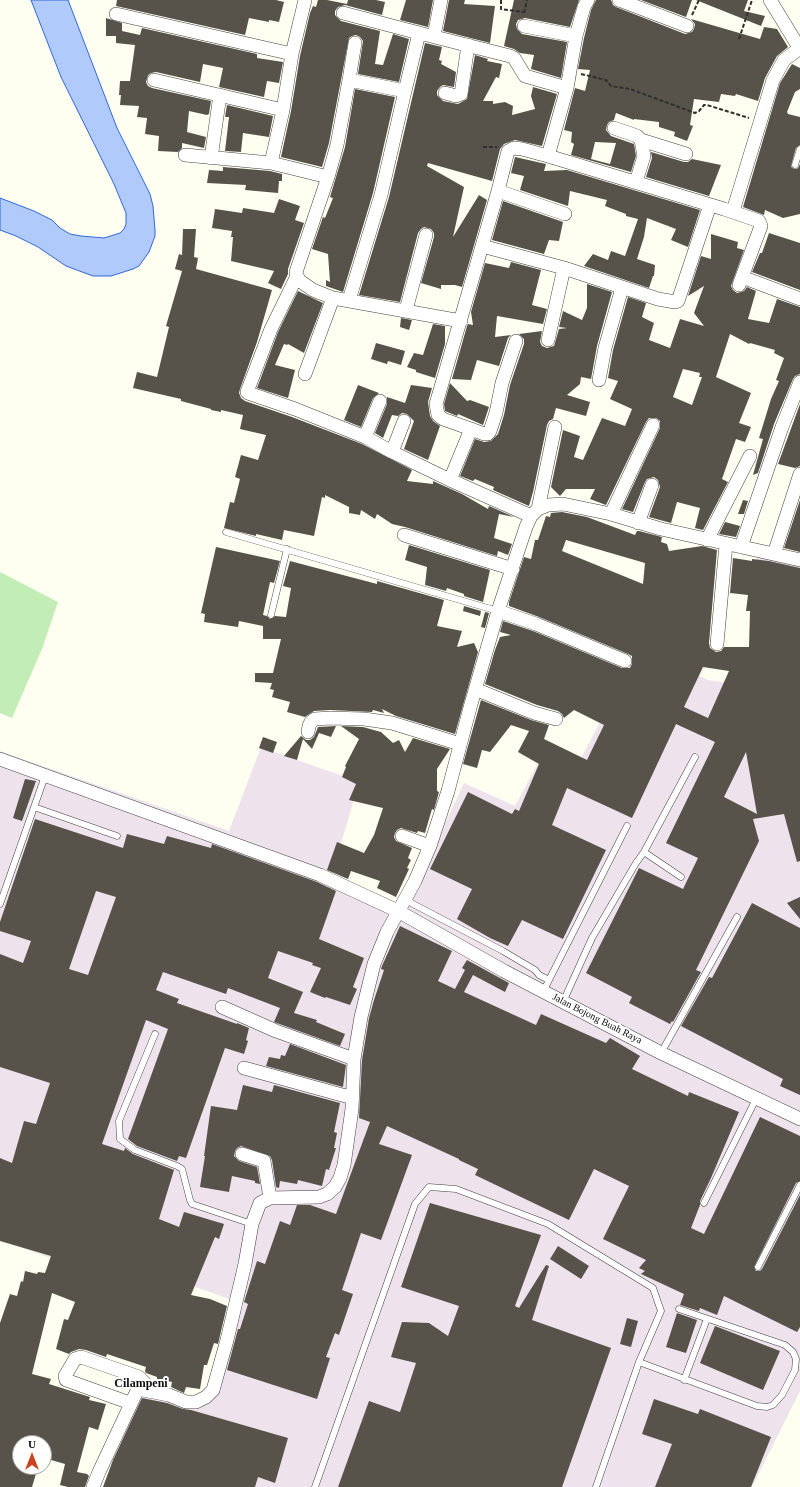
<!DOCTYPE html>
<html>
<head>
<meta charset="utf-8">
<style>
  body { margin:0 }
  #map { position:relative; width:800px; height:1487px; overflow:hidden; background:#fefff0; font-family:"Times New Roman",serif }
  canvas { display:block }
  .north { position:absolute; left:12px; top:1435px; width:40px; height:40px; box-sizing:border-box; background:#fff; border:1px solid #9f9f9f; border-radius:50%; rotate:0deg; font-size:11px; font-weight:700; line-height:16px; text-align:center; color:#0e0e0e }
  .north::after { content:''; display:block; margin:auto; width:14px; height:18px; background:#ca431b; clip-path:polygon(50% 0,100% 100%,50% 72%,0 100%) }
</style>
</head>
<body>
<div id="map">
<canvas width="800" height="1487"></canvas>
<div class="north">U</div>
</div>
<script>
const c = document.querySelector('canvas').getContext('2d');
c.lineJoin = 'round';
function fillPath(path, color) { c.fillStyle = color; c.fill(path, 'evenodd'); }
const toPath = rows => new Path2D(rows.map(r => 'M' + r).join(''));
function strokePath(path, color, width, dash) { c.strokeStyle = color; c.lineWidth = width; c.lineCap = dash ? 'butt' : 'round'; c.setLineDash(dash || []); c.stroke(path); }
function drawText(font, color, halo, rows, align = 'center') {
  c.font = font + ' "Times New Roman",serif'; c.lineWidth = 4; c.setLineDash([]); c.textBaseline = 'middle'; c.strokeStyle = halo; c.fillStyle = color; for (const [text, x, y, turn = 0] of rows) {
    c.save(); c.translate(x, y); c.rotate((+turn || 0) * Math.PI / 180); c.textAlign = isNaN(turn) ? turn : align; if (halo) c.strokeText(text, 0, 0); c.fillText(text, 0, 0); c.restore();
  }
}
fillPath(toPath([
  [757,554,800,561,800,1391,752,1487,103,1487,143,1390,200,1401,214,1397,243,1304,112,1257,102,1276,0,1240,0,751,229,831,261,747,390,793,355,796,331,877,406,906,464,783,515,806,545,750,579,762,652,624,682,667,708,680,749,686]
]), '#eee2ec');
fillPath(toPath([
  [0,572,58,602,42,649,12,718,0,713]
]), '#c3edb6');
const water = toPath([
  [31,0,68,0,117,128,150,194,153,206,155,230,155,236,149,252,139,266,133,269,111,276,93,276,66,266,38,247,16,236,0,230,0,198,34,211,52,220,60,228,70,234,81,236,104,238,120,233,124,229,126,224,126,213,114,184,61,77,31,0]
]);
fillPath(water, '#b0cafb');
strokePath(water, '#3167d8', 1);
fillPath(toPath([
  [117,0,276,0,284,2,279,22,269,20,269,22,249,18,245,35,116,6],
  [318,0,327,0,347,4,348,0,376,0,385,2,382,15,345,5,338,7,335,11,335,15,341,21,380,31,375,64,383,65,393,34,409,39,399,82,358,74,363,41,360,37,356,35,352,36,349,38,329,143,322,167,281,157,291,111,300,56,310,13,313,6,316,7],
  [406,0,433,0,428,27,400,20],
  [449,0,465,0,464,4,495,6,490,43,443,31],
  [514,0,579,0,570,27,525,18,518,20,516,24,517,29,522,34,567,42,561,78,531,69,534,55,520,53,514,49,504,46],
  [596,0,611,0,613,5,616,7,685,34,692,32,694,29,695,24,691,19,760,39,764,27,777,29,788,47,777,56,765,78,758,101,736,94,735,96,721,94,719,102,694,99,690,125,693,126,687,141,674,136,675,132,659,127,659,122,634,119,634,120,616,113,614,120,609,122,607,125,606,130,611,136,634,144,636,156,631,172,571,155,574,144,571,142,572,132,564,130,575,88,585,91,590,70,578,69,584,38,591,10],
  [595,142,616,143,610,164,591,159],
  [641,0,692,0,686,17],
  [696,0,748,0,744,11,765,16,761,26],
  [106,18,122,23,122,31,140,35,142,28,257,54,257,58,283,62,279,83,267,81,264,97,219,87,223,68,203,64,200,82,156,72,151,73,148,75,146,82,148,86,152,88,211,101,209,114,207,115,189,111,187,132,206,137,204,148,182,143,182,148,178,152,158,151,159,136,145,134,147,118,137,117,139,106,120,105,121,95,119,95,120,81,130,81,135,45,116,43,116,36,106,36],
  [425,43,442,47,439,60,442,61,441,64,456,72,454,87,443,85,440,87,437,91,437,95,443,101,458,104,467,99,475,55,488,59,487,61,502,64,499,78,496,77,483,101,493,101,493,104,505,102,513,106,512,115,535,109,531,96,533,87,557,94,542,146,515,140,504,144,500,149,492,181,428,163,427,166,464,187,453,237,479,195,487,200,462,287,455,285,441,285,441,289,421,283,434,237,434,233,431,229,424,227,421,229,418,233,400,302,359,295,389,197],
  [792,64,800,68,800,89,795,92,787,112,788,114,800,117,800,145,796,148,791,166,792,168,796,169,798,168,800,164,800,214,783,218,765,210,764,215,743,207,780,83],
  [355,89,395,97,373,193,343,292,326,286,326,280,330,282,328,254,312,249,323,217,325,218,333,198,330,197,345,147],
  [227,105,273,116,269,137,243,133,241,152,225,151,229,117,225,117],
  [651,152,684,162,688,162,692,159,721,165,709,196,646,177,652,158],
  [515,157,546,164,544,171,567,170,700,210,688,247,671,240,676,229,647,218,644,237,637,259,655,265,654,276,653,276,649,288,584,266,593,254,608,260,611,251,625,256,638,219,626,216,626,214,605,206,607,200,570,191,568,206,520,190,524,176,511,173],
  [223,167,270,171,282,174,282,181,279,181,278,193,245,190,246,185,207,183,209,170,223,171],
  [279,199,300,206,295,220,304,223,288,269,288,274,281,289,268,283,274,271,231,261,233,237,231,237,232,231,212,228,215,209,242,213,243,208,274,213],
  [503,201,563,222,559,241,549,240,544,254,492,240],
  [183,229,196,229,194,257,198,258,196,269,272,290,257,342,240,389,239,393,241,398,245,401,292,417,362,444,412,470,407,481,433,484,433,481,462,494,488,509,489,506,514,517,499,514,494,538,512,544,508,555,498,551,497,556,405,527,392,524,377,514,375,519,361,510,360,515,349,513,349,507,325,495,325,498,322,497,314,536,284,530,282,540,256,534,256,536,224,528,230,502,234,503,240,479,235,477,241,455,258,460,266,435,240,429,243,415,221,410,221,412,211,410,211,409,181,401,181,399,133,388,137,372,157,377,169,327,166,326,182,271,175,269,179,254,182,255],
  [769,233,800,243,800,290,752,272,760,253,762,253],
  [711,234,738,242,737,248,744,250,731,286,733,290,737,293,744,291,747,287,756,291,748,319,769,323,777,299,800,307,800,374,795,376,793,379,774,424,758,473,753,475,763,439,759,438,771,399,779,381,776,380,784,358,774,353,775,350,750,343,749,344,730,334,716,377,751,393,739,423,751,427,745,442,736,439,722,479,728,482,703,530,695,528,700,508,677,502,671,523,649,517,660,487,658,480,654,477,647,479,645,482,633,512,622,509,660,428,660,421,656,418,649,418,646,422,606,505,590,499,595,489,566,489,560,496,551,487,563,430,580,436,574,457,583,460,602,418,625,426,632,409,610,399,618,381,608,378,613,350,628,297,646,303,642,317,654,323,649,340,670,348,680,319,704,326,694,313,704,286,688,296,701,256,711,259],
  [683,369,700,373,699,377,702,377,692,405,673,397],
  [511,262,541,270,532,305,547,309,543,324,497,316,495,337,511,335,508,338,499,366,477,360,471,380,452,379,467,326,468,324,473,325,471,312,485,263,509,268],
  [587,284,612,292,597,346,591,379,581,377,580,384,567,395,590,402,586,416,556,408,553,419,549,421,547,425,533,492,529,506,493,490,494,487,475,479,473,481,460,476,475,439,484,442,491,441,498,434,504,415,510,385,524,344,524,339,519,334,542,331,540,342,542,346,547,348,554,346,559,329,567,328,559,327,563,311,582,320,587,308],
  [298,291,323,303,304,353,288,344,287,345,284,344,275,365,295,370,288,398,257,388,278,332],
  [401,318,412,320,409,330,400,327],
  [433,324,445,326,445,344,435,378,416,372,416,370,407,367,414,353,423,355],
  [376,343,405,351,401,365,388,361,387,364,371,359],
  [450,383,467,401,470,400,489,407,483,425,458,414,457,416,445,411,444,404],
  [358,385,379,393,373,398,361,427,344,420],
  [411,385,432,388,428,402,430,416,433,421,440,426,428,460,404,449,414,421,407,414,402,413,398,416,392,415,383,438,375,433,387,404,387,397,405,403],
  [800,404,800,466,795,468,778,464],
  [743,500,748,501,744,514,738,514],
  [800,500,800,552,784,548],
  [562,512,587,517,635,535,637,531,639,531,662,537,661,542,667,544,669,551,702,546,717,550,709,643,710,648,716,652,721,651,724,647,749,647,750,611,746,611,748,595,730,593,733,558,752,561,752,559,769,561,800,568,800,861,797,862,784,814,753,819,759,841,696,970,701,972,673,1022,672,1021,670,1024,629,1003,632,997,586,973,639,868,683,889,698,858,666,843,715,742,676,724,632,818,567,788,552,825,606,850,563,939,522,920,508,946,490,938,457,919,472,889,430,869,468,792,512,814,515,809,519,811,539,764,518,752,529,731,511,725,490,752,482,750,477,768,463,764,481,700,531,720,549,725,544,739,587,760,604,725,574,710,564,718,562,714,558,711,537,705,485,684,495,650,500,637,511,635,500,632,503,621,533,631,622,668,630,668,632,664,632,656,628,654,539,617,509,606,509,602,524,557,531,559,535,540,538,540,546,516,550,517,551,513],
  [566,540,645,563,643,584,562,551],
  [703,667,729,671,708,718,684,707],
  [746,752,757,814,724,797],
  [725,522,740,526,736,537,719,534],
  [409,545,490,570,483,602,464,596,464,594,447,588,446,591,425,585,427,567,405,560],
  [216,547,280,561,274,583,270,582,263,615,267,616,270,619,275,616,286,617,291,588,283,586,290,561,377,584,377,581,444,600,437,626,462,631,457,647,474,643,478,652,455,734,396,716,382,709,384,713,373,710,372,712,330,710,314,711,305,717,287,712,290,702,272,697,274,690,270,689,272,683,255,682,255,673,273,673,281,639,263,639,263,626,239,621,238,627,204,622,205,614,201,613],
  [464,606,481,611,480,616,463,611],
  [485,612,489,613,485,628,481,627],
  [336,726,331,737,319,733,312,749,303,739,297,760,284,756,301,736,306,740,310,740,314,737,318,727],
  [341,726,363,727,381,732,393,743,399,740,405,752,413,738,450,749,437,769,437,791,439,792,434,810,432,809,425,833,418,831,417,833,401,828,397,830,395,833,394,837,396,841,412,848,408,858,411,860,407,868,409,869,396,897,377,888,380,881,351,871,348,879,327,870,337,842,364,853,374,835,383,808,349,800,356,784,342,777,346,767,345,766,359,739],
  [263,737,277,742,273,753,259,748],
  [25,779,36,781,22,821,13,818],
  [35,819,123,848,127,834,164,844,167,836,211,848,212,844,317,882,336,891,319,939,364,958,353,987,357,989,350,1005,326,997,325,998,310,992,321,968,312,965,313,963,278,951,268,978,303,992,294,1013,317,1020,316,1022,345,1034,340,1046,274,1022,280,1008,228,988,226,994,163,972,156,990,179,999,177,1003,237,1024,237,1023,249,1028,246,1040,248,1041,244,1054,225,1048,186,1158,179,1156,177,1161,137,1146,128,1139,168,1029,146,1020,102,1144,124,1151,125,1148,133,1154,174,1170,159,1219,179,1227,184,1212,224,1224,219,1239,215,1237,191,1295,210,1299,227,1306,218,1344,214,1343,207,1365,204,1365,200,1389,186,1387,184,1393,171,1387,172,1382,157,1379,157,1377,146,1373,145,1371,146,1367,107,1354,106,1357,86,1350,79,1349,71,1352,69,1354,56,1349,64,1319,68,1320,75,1302,52,1293,32,1374,51,1379,49,1384,90,1397,89,1400,106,1404,98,1430,89,1427,77,1472,87,1474,89,1476,85,1487,68,1487,60,1485,65,1464,44,1458,44,1443,20,1443,20,1467,38,1467,32,1487,0,1487,0,1323,10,1294,17,1296,21,1281,23,1282,25,1271,37,1274,38,1272,45,1273,51,1256,0,1241,0,1158,12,1163,24,1121,36,1124,50,1083,0,1067,0,954,23,963,31,941,0,931,0,922],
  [96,891,116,897,88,975,69,969],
  [800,897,800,919,787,903],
  [752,903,800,928,800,1095,780,1086,783,1079,681,1026,709,977,712,978],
  [400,926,452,951,438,981,455,989,465,970,462,968,467,960,509,983,505,992,473,975,464,992,536,1025,541,1014,606,1043,610,1038,640,1056,632,1069,688,1096,689,1092,739,1112,711,1178,700,1201,700,1205,691,1228,704,1234,760,1117,800,1136,800,1181,796,1183,754,1267,756,1271,760,1271,762,1269,800,1195,800,1327,797,1332,724,1296,717,1315,700,1308,699,1311,680,1305,684,1294,641,1274,645,1271,639,1268,646,1260,603,1239,629,1186,594,1169,569,1220,475,1175,478,1169,459,1160,459,1159,387,1126,379,1144,412,1155,381,1240,361,1233,342,1290,353,1294,339,1335,335,1333,326,1357,330,1358,317,1399,227,1370,238,1329,240,1329,248,1304,244,1302,257,1261,265,1264,280,1221,290,1225,297,1205,310,1205,336,1214,370,1122,359,1118,362,1060,369,1018,374,1000,384,970,381,969,382,966],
  [290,1044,346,1065,343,1087,266,1066,269,1057,280,1059,281,1055,285,1056],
  [243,1085,272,1092,274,1085,340,1103,334,1132,337,1133,334,1148,336,1148,329,1170,326,1169,322,1186,298,1180,297,1184,280,1181,279,1188,276,1187,272,1160,270,1156,241,1146,237,1148,235,1151,234,1156,239,1161,257,1167,260,1184,255,1183,255,1181,232,1176,229,1192,200,1187,205,1156,204,1156,211,1106,237,1110],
  [430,1203,541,1235,515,1306,519,1308,546,1265,549,1266,532,1320,611,1348,562,1487,338,1487,369,1401,400,1412,416,1363,391,1357,402,1322,429,1323,448,1336,459,1306,401,1287],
  [558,1246,589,1266,581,1279,550,1259],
  [677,1313,697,1320,686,1353,666,1347],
  [627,1318,638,1321,631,1347,620,1344],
  [715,1326,780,1351,763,1390,700,1363],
  [142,1398,167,1403,183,1409,191,1410,288,1438,275,1483,258,1477,255,1487,103,1487,113,1460],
  [654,1399,698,1414,700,1409,771,1437,751,1487,655,1487,672,1444,642,1434]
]), '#58534a');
const lane = toPath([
  [795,165,800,149],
  [226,532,498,611],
  [271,615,287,549],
  [34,807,117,836],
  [644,852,681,877],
  [405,898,413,904,503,951,535,970,539,975,549,980,543,992],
  [0,904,45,776],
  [549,980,627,826],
  [563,1002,592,938,636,863,644,852,695,757],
  [155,1034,119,1121,120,1139,135,1150,177,1166,182,1169,190,1200,192,1204,252,1224],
  [661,1053,737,917],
  [704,1203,756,1099],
  [758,1267,800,1185],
  [639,1362,757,1406,767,1407,773,1405,782,1395,795,1370,796,1359,793,1352,785,1345,679,1309],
  [684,1380,707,1319],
  [315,1487,415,1204,429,1187,456,1189,548,1224,653,1288,661,1311,639,1362,596,1487]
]);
const street = toPath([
  [619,0,687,26],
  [770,0,800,49],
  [343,13,419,33],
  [116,14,292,54],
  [524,26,576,36],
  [434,36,441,0],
  [154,80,283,110],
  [349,80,355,43],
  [445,93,456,96,461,94,468,45],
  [614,128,637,136,641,140,644,156,636,182],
  [641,140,686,154],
  [185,155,271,163,283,110,292,54,305,0],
  [548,156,567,88],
  [211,158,220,95],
  [271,163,328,177,337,145,349,80,405,91,419,33,510,56,514,58,525,76,567,88,576,36,584,7,588,0],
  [328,177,296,272,297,276,271,329,247,392,248,393,295,409,365,437,392,452,450,480,531,516],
  [498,191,565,214],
  [733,211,773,80,784,60,800,48],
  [482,246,564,268,658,299,675,302,678,301,710,205],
  [297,276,300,281,313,290,333,298,461,321],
  [742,277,800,299],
  [349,300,381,195,405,91],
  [406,310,426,235],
  [548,340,564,268],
  [305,374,333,298],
  [599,380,605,348,622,288],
  [471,429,484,434,488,434,490,431,496,413,502,383,516,341],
  [365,437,380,401],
  [392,452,404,421],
  [450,480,471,429,443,419,438,415,436,404,498,191,508,151,514,148,522,149,548,156,724,209,759,221,761,226,739,285],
  [538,509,555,427],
  [611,514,653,425],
  [638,523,652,485],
  [404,535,513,569],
  [707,540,750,456],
  [741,547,782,427,800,382],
  [774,554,800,474],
  [498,611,536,624,625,661],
  [717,644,726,544],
  [475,689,534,713,556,719],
  [308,732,309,726,311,722,315,719,330,718,364,719,392,723,460,744],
  [0,759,320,875,398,911,504,971,661,1053,800,1119],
  [402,836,430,846],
  [222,1007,276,1031,354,1059],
  [244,1068,353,1098],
  [242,1154,264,1161,270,1198],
  [130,1403,66,1380,65,1376,75,1359,81,1357,139,1377,153,1392],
  [93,1487,99,1472,136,1393,139,1390,143,1390,169,1395,186,1402,196,1402,206,1397,213,1390,227,1340,245,1264,252,1224,260,1203,270,1198,319,1197,327,1194,335,1187,340,1178,344,1165,352,1109,354,1059,361,1017,374,964,387,932,415,881,430,846,448,791,471,704,498,611,526,527,531,516,538,509,548,505,563,504,611,514,661,529,800,560]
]);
strokePath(lane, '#414141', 7);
strokePath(street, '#414141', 14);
strokePath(toPath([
  [501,0,501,9,524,12],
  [524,13,527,0],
  [692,15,699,0],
  [739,39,752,0],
  [581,74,606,80,611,86,630,89,695,113,699,111,704,105,707,105,749,118],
  [483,147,497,147]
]), '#303030', 2, [4, 2]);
strokePath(lane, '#fff', 6);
strokePath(street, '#fff', 13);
drawText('10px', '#0e0e0e', '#fff', [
  ["Jalan Bojong Buah Raya",597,1019,27]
]);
drawText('bold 12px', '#0e0e0e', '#fff', [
  ["Cilampeni",141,1384]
]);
</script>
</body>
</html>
